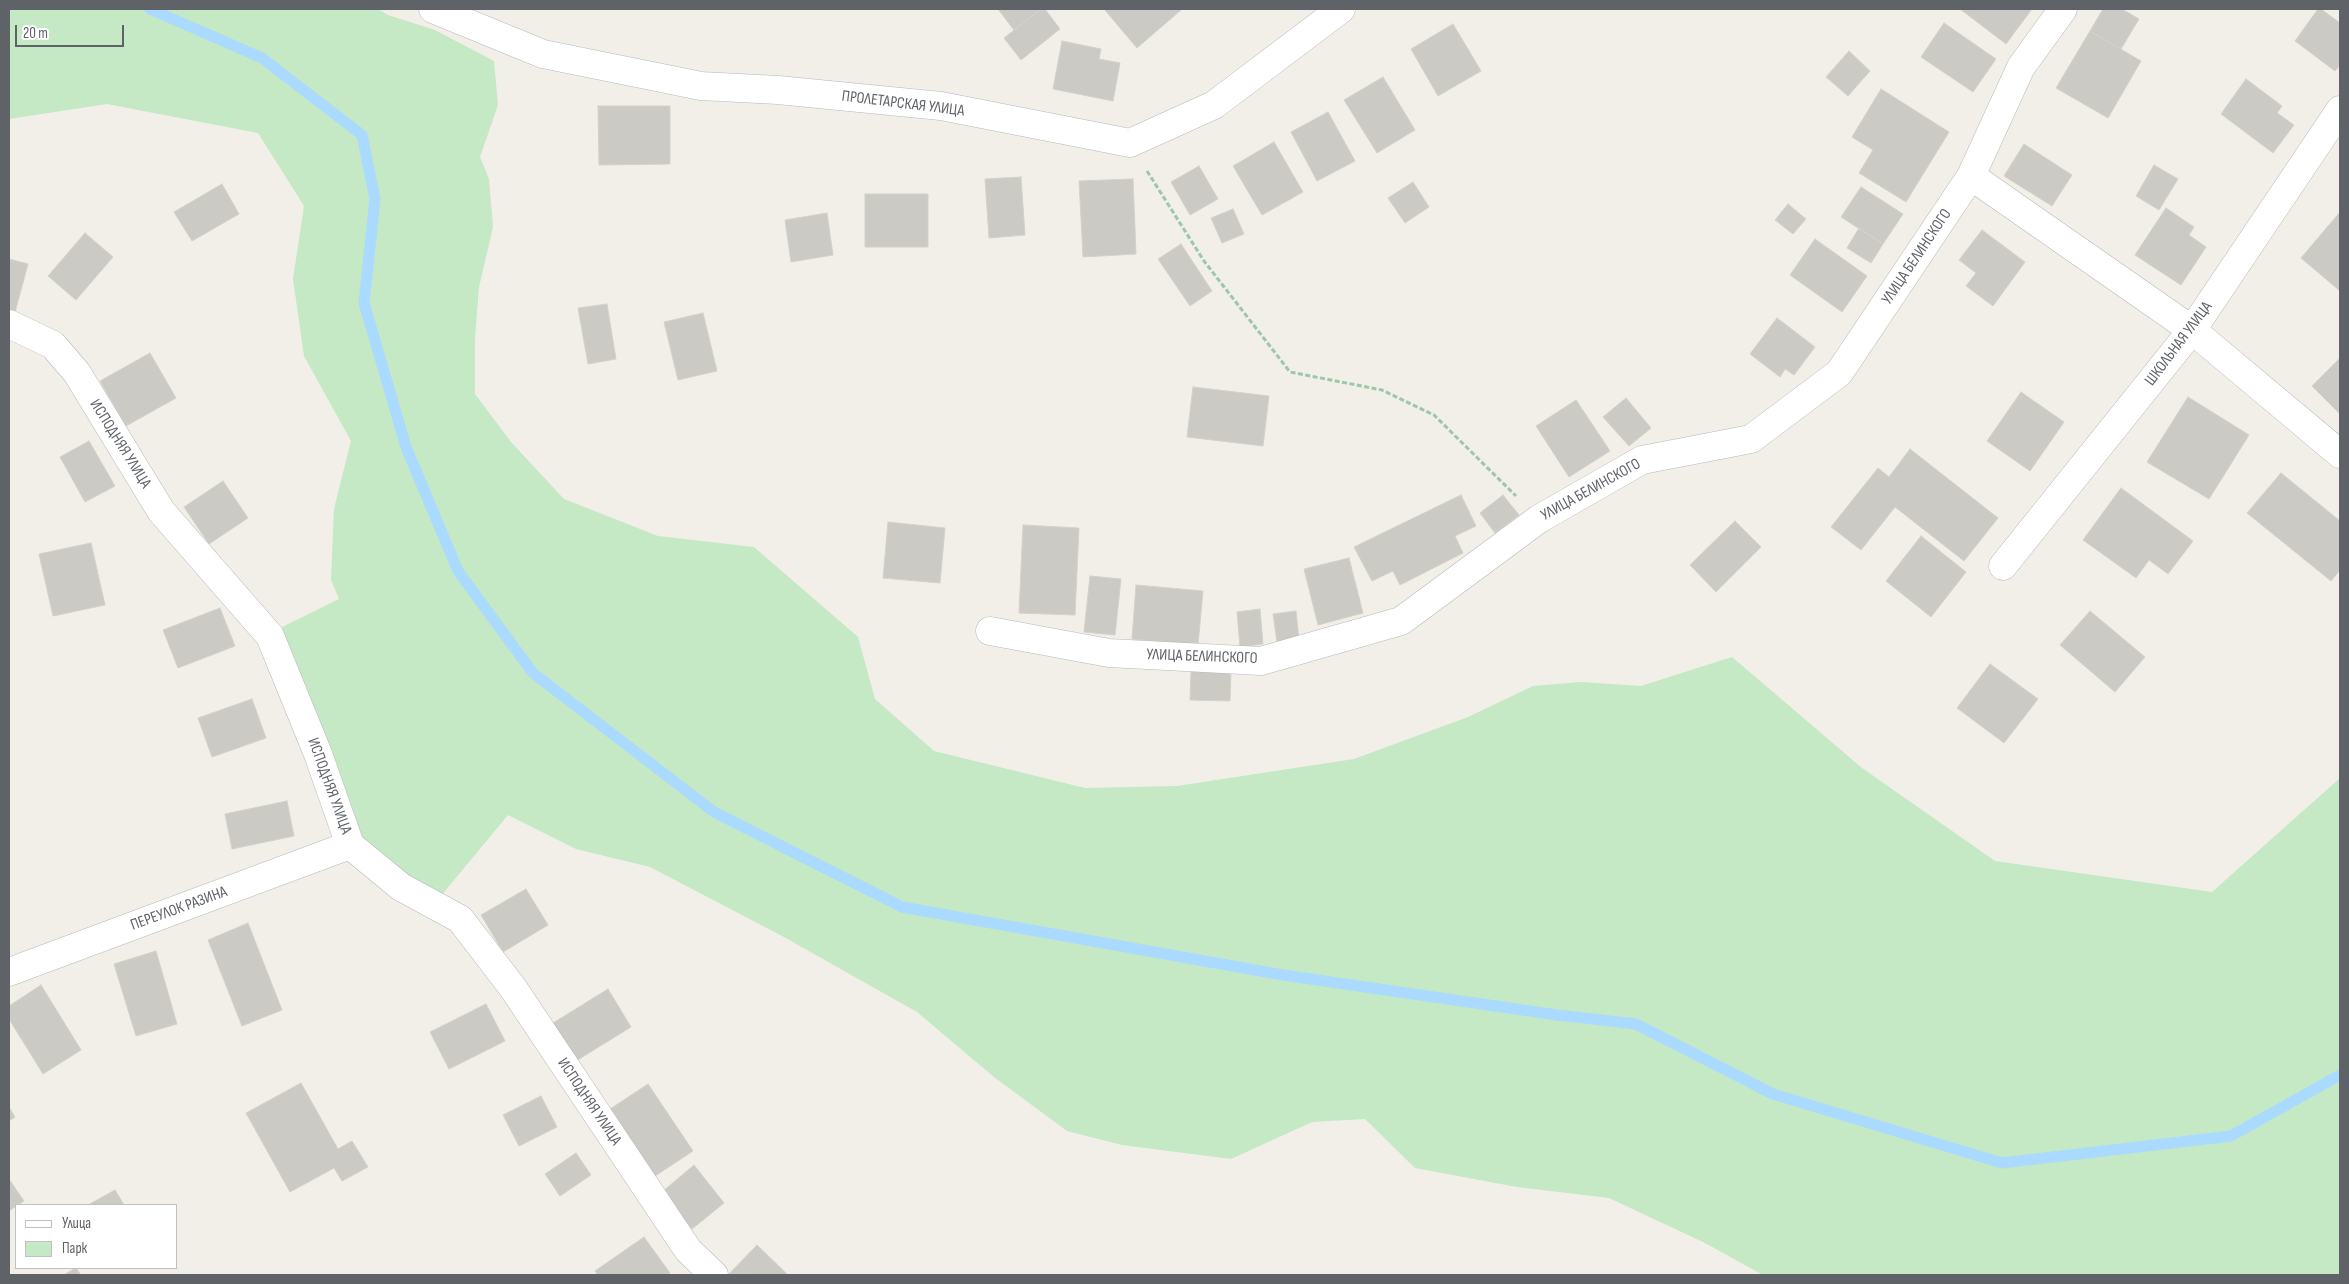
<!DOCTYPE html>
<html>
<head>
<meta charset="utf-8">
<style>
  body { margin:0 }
  #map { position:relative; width:2349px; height:1284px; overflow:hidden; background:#f1efe8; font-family:"Sofia Sans Condensed",sans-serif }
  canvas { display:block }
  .frame { position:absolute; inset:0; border:10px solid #5f6368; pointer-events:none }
  .legend { position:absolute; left:15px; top:1204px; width:162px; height:65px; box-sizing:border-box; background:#fff; border:1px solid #bfc1c3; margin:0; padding:6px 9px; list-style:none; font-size:15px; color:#5f6368 }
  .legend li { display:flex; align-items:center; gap:10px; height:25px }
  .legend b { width:25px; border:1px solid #bfc1c3 }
  .scale { position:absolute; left:15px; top:25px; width:109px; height:22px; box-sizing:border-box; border:2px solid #5f6368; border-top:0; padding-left:6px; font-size:15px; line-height:18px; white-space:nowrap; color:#5f6368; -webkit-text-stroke:4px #fff; paint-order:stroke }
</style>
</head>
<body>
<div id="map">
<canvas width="2349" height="1284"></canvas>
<div class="frame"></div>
<ul class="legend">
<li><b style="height:6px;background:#fff"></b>Улица</li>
<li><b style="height:14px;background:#c5e8c5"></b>Парк</li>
</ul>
<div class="scale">20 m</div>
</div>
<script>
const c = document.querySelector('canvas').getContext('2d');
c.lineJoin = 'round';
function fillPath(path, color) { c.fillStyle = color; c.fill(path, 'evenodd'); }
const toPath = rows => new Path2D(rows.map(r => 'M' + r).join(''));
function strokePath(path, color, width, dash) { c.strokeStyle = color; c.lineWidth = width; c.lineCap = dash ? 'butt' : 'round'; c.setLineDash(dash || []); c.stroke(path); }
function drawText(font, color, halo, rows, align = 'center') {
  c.font = font + ' "Sofia Sans Condensed",sans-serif'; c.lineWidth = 4.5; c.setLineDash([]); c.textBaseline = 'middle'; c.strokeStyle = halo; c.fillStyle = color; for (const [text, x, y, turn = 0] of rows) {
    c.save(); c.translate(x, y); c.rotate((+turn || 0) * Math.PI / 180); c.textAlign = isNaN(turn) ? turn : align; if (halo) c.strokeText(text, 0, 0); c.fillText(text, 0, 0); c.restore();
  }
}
fillPath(toPath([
  [9,9,378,9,388,15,435,30,494,61,498,105,480,157,489,179,493,227,479,287,475,339,475,394,511,442,564,499,658,536,754,547,858,637,875,699,934,751,1085,788,1177,786,1354,759,1468,717,1533,686,1581,682,1641,686,1732,657,1862,768,1995,861,2212,892,2340,778,2340,1275,1763,1275,1705,1243,1609,1198,1517,1187,1415,1168,1365,1119,1312,1122,1231,1159,1122,1145,1067,1131,994,1077,917,1012,784,937,650,867,576,849,508,815,440,897,356,840,274,631,339,599,331,580,334,509,351,441,304,356,293,279,304,206,258,133,107,104,9,119]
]), '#c5e8c5');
strokePath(toPath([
  [150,9,262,58,362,135,375,199,364,303,406,447,458,571,533,673,714,812,902,907,1283,975,1557,1015,1636,1024,1773,1094,2002,1163,2231,1136,2340,1075]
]), '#aadaff', 11);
const building = toPath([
  [998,9,1041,9,1014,30,998,9],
  [1041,9,1045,9,1060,29,1021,60,1004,38,1041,9],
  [1104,9,1180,9,1181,10,1137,48,1104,9],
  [1960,9,2032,9,2006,44,1960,9],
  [2103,9,2122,9,2139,19,2121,49,2090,31,2103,9],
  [2318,9,2321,9,2340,23,2340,65,2335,71,2295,41,2318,9],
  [1944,23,1996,59,1973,92,1921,57,1944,23],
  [1453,24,1481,71,1438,96,1411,49,1453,24],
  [2090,31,2141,61,2108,118,2056,88,2090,31],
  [1062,41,1101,49,1099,59,1120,63,1113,101,1053,89,1062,41],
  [1849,51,1870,71,1848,96,1826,77,1849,51],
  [1383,77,1415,130,1377,153,1344,100,1383,77],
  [2246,79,2282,106,2277,113,2294,125,2273,153,2221,114,2246,79],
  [1881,89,1949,132,1906,202,1859,173,1873,150,1852,137,1881,89],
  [598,106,670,106,670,164,599,165,598,106],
  [1328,112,1355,161,1317,181,1291,132,1328,112],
  [1274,142,1303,192,1262,215,1233,166,1274,142],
  [2024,144,2072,175,2052,206,2004,176,2024,144],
  [2154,165,2178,179,2159,210,2136,196,2154,165],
  [1199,166,1218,199,1190,215,1171,182,1199,166],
  [1021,177,1025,235,989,238,985,179,1021,177],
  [1133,179,1136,254,1083,257,1079,181,1133,179],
  [1413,182,1429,207,1405,223,1388,198,1413,182],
  [222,184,239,214,192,241,174,212,222,184],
  [1861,187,1903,214,1883,244,1841,217,1861,187],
  [865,194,928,194,928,247,865,247,865,194],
  [1788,204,1806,219,1793,234,1775,220,1788,204],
  [2166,208,2194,227,2189,235,2206,247,2181,285,2135,255,2166,208],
  [1233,209,1244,234,1222,243,1211,218,1233,209],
  [2340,212,2340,291,2301,258,2340,212],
  [827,213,833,255,791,262,785,220,827,213],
  [1859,228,1883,244,1871,263,1847,248,1859,228],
  [1982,230,2025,262,1993,306,1966,286,1976,273,1959,260,1982,230],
  [85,233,113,257,76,300,48,276,85,233],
  [1815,239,1867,276,1842,312,1790,275,1815,239],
  [1181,244,1212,291,1190,306,1158,259,1181,244],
  [9,259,28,264,14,316,9,315,9,259],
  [607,304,616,359,588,364,578,308,607,304],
  [703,313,717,371,678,380,664,322,703,313],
  [1777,318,1815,347,1794,375,1785,369,1780,377,1750,354,1777,318],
  [150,353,176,398,126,426,100,381,150,353],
  [2340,358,2340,414,2312,386,2340,358],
  [1193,387,1269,396,1263,446,1187,437,1193,387],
  [2021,392,2064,422,2030,471,1987,441,2021,392],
  [2188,397,2249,435,2209,499,2147,462,2188,397],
  [1626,398,1651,428,1629,446,1603,417,1626,398],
  [1576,400,1610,451,1569,477,1536,426,1576,400],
  [89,441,115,486,85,502,60,457,89,441],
  [1910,449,1998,518,1964,561,1895,507,1861,550,1831,527,1878,468,1889,477,1910,449],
  [2281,473,2340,521,2340,570,2331,581,2247,513,2281,473],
  [223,481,248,518,209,544,184,507,223,481],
  [2121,488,2193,541,2168,574,2149,560,2136,578,2083,540,2121,488],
  [1461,495,1476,526,1455,536,1463,553,1400,585,1393,571,1372,581,1354,547,1461,495],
  [1503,495,1519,515,1495,533,1480,513,1503,495],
  [1735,521,1761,547,1716,592,1690,565,1735,521],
  [888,522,945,528,940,583,883,578,888,522],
  [1023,525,1079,528,1075,615,1019,613,1023,525],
  [1921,536,1966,572,1931,617,1886,581,1921,536],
  [91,543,105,605,53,616,39,554,91,543],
  [1349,558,1363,613,1318,625,1304,569,1349,558],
  [1090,576,1121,579,1115,635,1084,632,1090,576],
  [1136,585,1203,591,1198,645,1132,639,1136,585],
  [220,608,235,646,178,668,163,630,220,608],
  [1260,609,1263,644,1240,647,1237,612,1260,609],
  [1296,611,1299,639,1277,642,1273,614,1296,611],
  [2090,611,2145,657,2115,692,2060,645,2090,611],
  [1990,664,2038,699,2004,743,1957,708,1990,664],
  [1191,670,1231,671,1230,701,1190,700,1191,670],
  [252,699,266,738,212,757,198,718,252,699],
  [287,801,294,836,232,849,225,814,287,801],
  [526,889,548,925,503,952,481,915,526,889],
  [248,923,282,1010,242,1026,208,940,248,923],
  [156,951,177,1024,136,1036,114,964,156,951],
  [41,985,81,1050,43,1074,9,1019,9,1006,41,985],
  [608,989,631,1027,576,1061,553,1023,608,989],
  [486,1004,505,1041,449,1069,430,1032,486,1004],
  [301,1083,338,1149,352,1141,368,1167,342,1181,334,1168,290,1192,246,1113,301,1083],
  [648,1084,693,1151,655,1176,610,1109,648,1084],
  [541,1096,557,1127,519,1146,503,1115,541,1096],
  [9,1107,15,1117,9,1121,9,1107],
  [576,1153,591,1175,560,1196,545,1174,576,1153],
  [694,1165,724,1203,692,1229,662,1192,694,1165],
  [9,1179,24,1201,9,1211,9,1179],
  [115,1190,124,1205,88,1205,115,1190],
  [644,1237,670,1273,667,1275,598,1275,595,1271,644,1237],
  [757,1245,788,1275,729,1274,757,1245],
  [76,1268,81,1275,64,1275,75,1268,76,1268]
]);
fillPath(building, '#cccac5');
strokePath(building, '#d6d1c6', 1);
const street = toPath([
  [433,9,543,54,701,86,778,90,941,106,1130,143,1214,105,1341,9],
  [1971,176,2192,330,2340,454],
  [9,324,53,345,77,373,161,511,270,636,318,754,350,845,401,887,460,919,513,988,688,1250,714,1275],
  [2003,566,2192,330,2340,110],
  [990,631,1109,653,1261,661,1401,621,1539,519,1642,460,1751,439,1839,373,1971,176,2021,67,2063,9],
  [9,972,350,845]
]);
strokePath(street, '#b5b8bc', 29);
strokePath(toPath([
  [1147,171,1204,261,1290,372,1382,390,1434,415,1516,496]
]), '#9cc7a9', 3, [5, 2.5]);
strokePath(street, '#fff', 28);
drawText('16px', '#5f6368', '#fff', [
  ["ПРОЛЕТАРСКАЯ УЛИЦА",903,104,7],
  ["УЛИЦА БЕЛИНСКОГО",1917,257,-56],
  ["ШКОЛЬНАЯ УЛИЦА",2179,344,-53],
  ["ИСПОДНЯЯ УЛИЦА",120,444,58],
  ["УЛИЦА БЕЛИНСКОГО",1591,490,-29],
  ["УЛИЦА БЕЛИНСКОГО",1202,657,2],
  ["ИСПОДНЯЯ УЛИЦА",329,786,70],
  ["ПЕРЕУЛОК РАЗИНА",179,909,-20],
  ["ИСПОДНЯЯ УЛИЦА",589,1102,56]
]);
</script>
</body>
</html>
